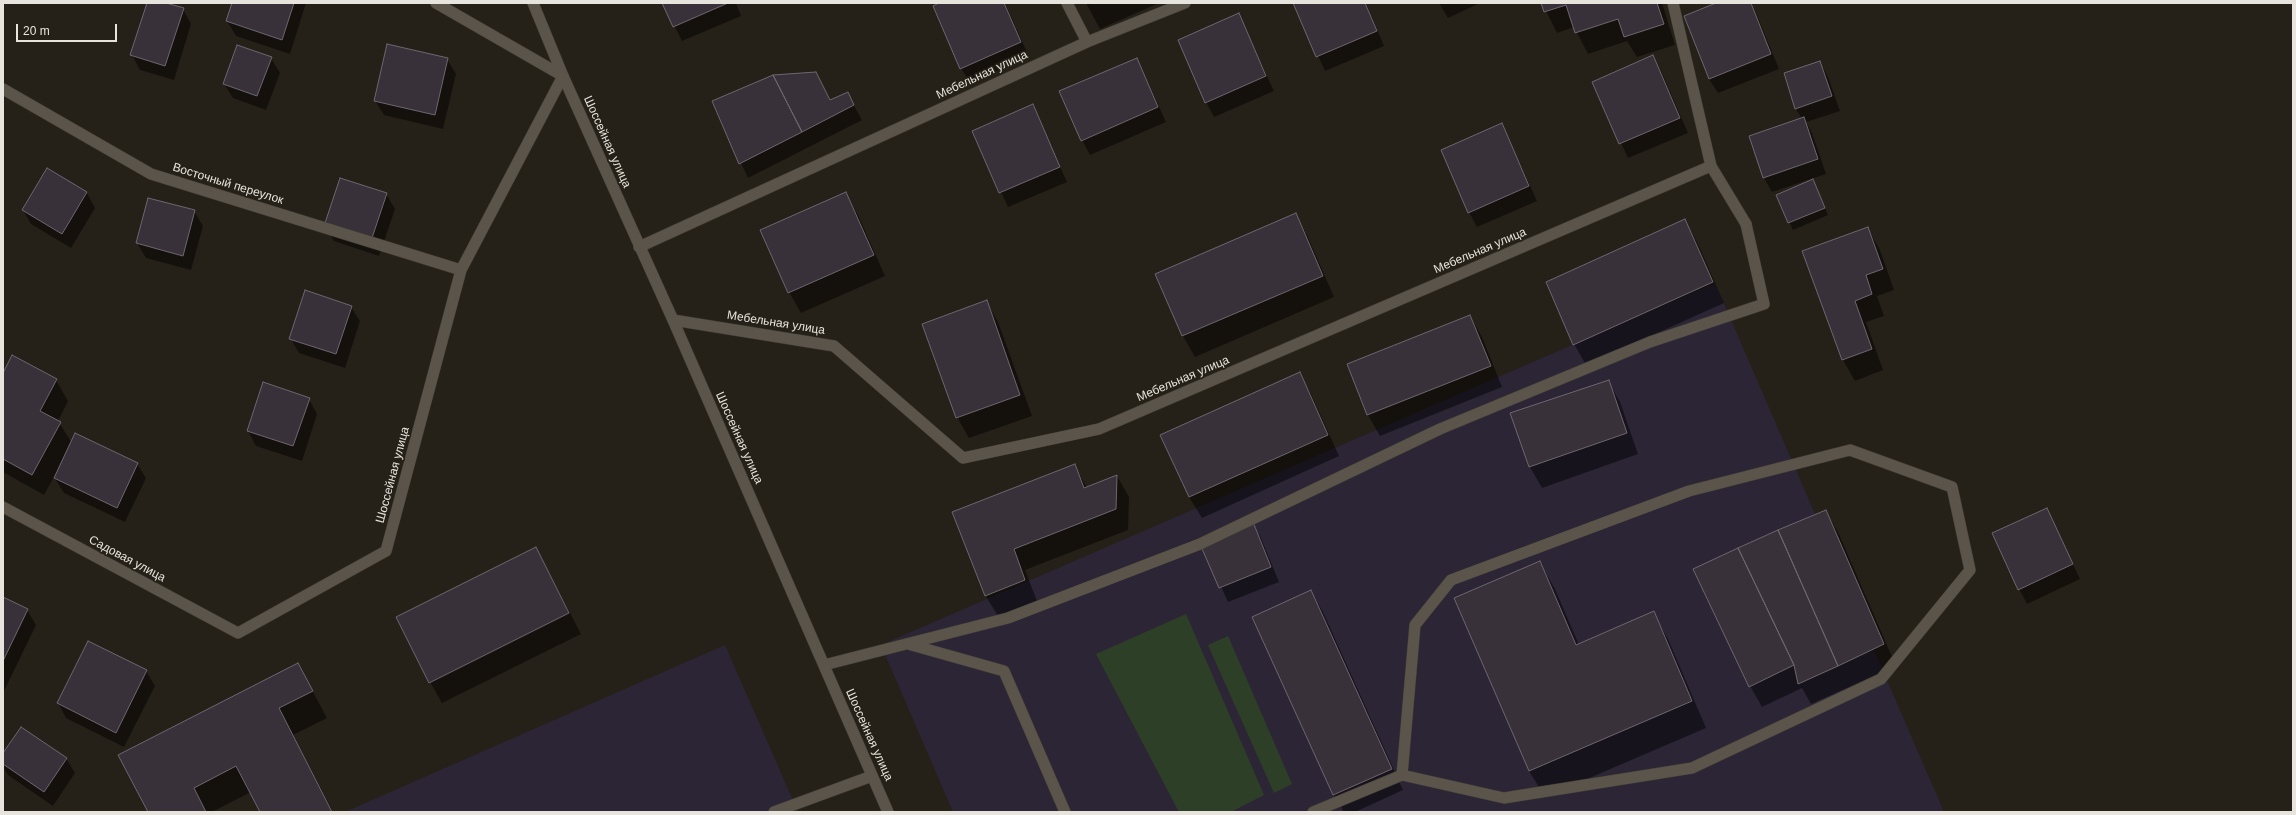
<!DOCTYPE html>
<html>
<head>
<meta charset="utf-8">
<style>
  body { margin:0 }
  #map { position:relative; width:2296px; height:815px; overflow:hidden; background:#262118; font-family:Helvetica,sans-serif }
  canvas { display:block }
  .frame { position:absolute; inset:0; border:4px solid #e7e4de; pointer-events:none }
  .scale { position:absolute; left:16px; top:24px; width:101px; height:18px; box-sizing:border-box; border:2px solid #e7e4de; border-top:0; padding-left:5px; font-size:12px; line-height:14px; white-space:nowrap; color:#e7e4de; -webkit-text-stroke:3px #262118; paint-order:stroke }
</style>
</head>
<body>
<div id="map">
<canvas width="2296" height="815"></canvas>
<div class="frame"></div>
<div class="scale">20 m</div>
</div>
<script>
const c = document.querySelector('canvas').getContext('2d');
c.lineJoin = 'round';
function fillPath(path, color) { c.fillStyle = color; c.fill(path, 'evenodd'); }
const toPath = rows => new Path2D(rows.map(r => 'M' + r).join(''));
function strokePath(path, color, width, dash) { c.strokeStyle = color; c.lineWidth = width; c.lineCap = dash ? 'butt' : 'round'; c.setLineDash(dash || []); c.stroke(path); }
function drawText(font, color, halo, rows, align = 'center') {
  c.font = font + ' Helvetica,sans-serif'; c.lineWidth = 3.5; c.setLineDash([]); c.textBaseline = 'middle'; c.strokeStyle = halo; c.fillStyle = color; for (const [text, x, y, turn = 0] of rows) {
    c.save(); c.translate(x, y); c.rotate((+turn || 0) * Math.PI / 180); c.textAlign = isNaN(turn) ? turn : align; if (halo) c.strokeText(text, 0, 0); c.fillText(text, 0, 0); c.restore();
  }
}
fillPath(toPath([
  [1715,283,1944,812,953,812,881,645],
  [725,645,798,812,345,812]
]), '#2c2535');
fillPath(toPath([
  [1186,614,1264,795,1231,812,1179,812,1096,654],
  [1228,636,1292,784,1274,793,1208,645]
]), '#2d4027');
fillPath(toPath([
  [148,3,163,3,183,9,191,24,174,80,140,70,132,55],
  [233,3,306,3,290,54,236,36,227,21],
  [663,3,736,3,741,16,682,41],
  [942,3,1005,3,1029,57,970,83,961,68],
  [1086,3,1159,3,1100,29],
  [1294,3,1366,3,1384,46,1325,71],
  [1439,3,1480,3,1448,18],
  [1542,3,1662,3,1675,45,1637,57,1627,41,1588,54,1574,27,1557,33],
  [1718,3,1752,3,1779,69,1718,93,1709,79],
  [1238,15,1274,91,1214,117,1206,102],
  [1653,56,1661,71,1688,133,1628,158,1593,82],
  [271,58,280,73,266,110,233,98,224,84],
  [447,59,456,74,443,129,384,115,375,101],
  [1137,59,1166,122,1090,155,1082,140],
  [1820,62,1828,77,1840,111,1806,122,1812,133,1826,174,1772,192,1764,178,1750,136,1802,119,1796,109],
  [824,88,831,101,847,93,862,120,748,178,713,102],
  [1032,105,1067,182,1008,207,973,131],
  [1502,125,1537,201,1477,227,1469,212],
  [47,169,87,193,95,208,71,248,31,224,23,210],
  [1813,181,1828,215,1793,230,1777,195],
  [386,194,395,209,379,256,334,241,325,226],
  [846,194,858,215,885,276,801,313,789,292],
  [194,211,203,226,191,270,146,258,137,243],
  [1295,214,1307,235,1334,297,1195,357,1183,336,1157,274],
  [1685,221,1697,242,1724,303,1586,365,1574,344],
  [1868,229,1880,250,1894,290,1877,296,1884,316,1866,322,1883,370,1855,381,1843,360],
  [986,301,998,322,1032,416,969,438,957,417],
  [351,307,360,321,345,368,299,353,291,339],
  [1470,316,1482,337,1502,387,1380,436,1368,415],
  [1299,373,1311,394,1339,456,1202,518,1189,497],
  [3,375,56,380,68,401,58,421,72,443,137,464,146,478,125,522,64,493,54,477,44,495,3,472],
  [1608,381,1620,402,1638,454,1542,488,1530,467],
  [309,399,317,414,302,461,256,446,248,431],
  [1074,465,1087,488,1117,476,1129,497,1128,530,1025,570,1037,601,998,616,985,595,953,512],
  [2047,510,2080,579,2027,604,2019,589],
  [1825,511,1838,532,1896,666,1811,704,1802,688,1762,707,1750,686],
  [1253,524,1261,538,1279,582,1228,602,1202,545],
  [536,548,581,634,442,703,430,682],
  [1540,563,1555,589,1579,645,1653,613,1668,639,1706,728,1545,797,1529,771],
  [1311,591,1323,612,1403,790,1355,812,1344,812,1334,795,1253,618],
  [3,598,27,610,36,625,3,693],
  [88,642,146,671,155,686,124,747,66,718,58,703],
  [298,664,327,718,293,735,333,812,261,812,251,792,212,812,149,812],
  [3,755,66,758,75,773,53,806,8,775,3,767]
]), '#0007');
const building = toPath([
  [147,3,166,3,184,8,165,66,130,55,147,3],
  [232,3,294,3,282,40,226,21,232,3],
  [662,3,728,3,673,27,662,3],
  [939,3,1004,3,1021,42,960,69,933,6,939,3],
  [1293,3,1365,3,1377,31,1316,57,1293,3],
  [1541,3,1657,3,1664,24,1624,37,1618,19,1575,33,1566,5,1544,12,1541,3],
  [1716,3,1751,3,1771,54,1709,79,1684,16,1716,3],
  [1239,13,1266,76,1205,103,1178,40,1239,13],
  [387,44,448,58,435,115,374,101,387,44],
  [237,45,272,57,257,96,223,84,237,45],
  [1653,55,1680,118,1619,144,1592,82,1653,55],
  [1137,58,1158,107,1081,141,1059,91,1137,58],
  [1820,61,1832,96,1795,109,1784,73,1820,61],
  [816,72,830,100,848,92,854,105,802,132,773,75,816,72],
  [773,75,802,132,739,164,712,101,773,75],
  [1033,104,1060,167,999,193,972,131,1033,104],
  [1804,117,1818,159,1763,178,1749,136,1804,117],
  [1502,123,1529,186,1468,213,1441,150,1502,123],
  [47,168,87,192,62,234,22,210,47,168],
  [340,178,387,193,371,241,324,226,340,178],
  [1813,179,1825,208,1788,223,1776,195,1813,179],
  [846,192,874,255,788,293,760,230,846,192],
  [148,198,195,210,183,256,136,243,148,198],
  [1296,213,1323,276,1182,336,1155,274,1296,213],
  [1685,219,1713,282,1573,345,1546,282,1685,219],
  [1868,227,1883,269,1866,275,1872,294,1855,301,1872,349,1842,360,1802,251,1868,227],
  [305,290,352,306,336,354,289,339,305,290],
  [987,300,1020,395,956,418,922,324,987,300],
  [1470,315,1491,366,1367,415,1347,364,1470,315],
  [12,355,57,379,40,411,61,422,32,475,3,459,3,373,12,355],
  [1300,372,1328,435,1189,497,1160,435,1300,372],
  [1609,380,1627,433,1529,467,1510,413,1609,380],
  [263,382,310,398,293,446,247,431,263,382],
  [75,433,138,463,117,508,54,478,75,433],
  [1075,464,1084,488,1117,475,1116,509,1014,549,1025,580,985,596,952,512,1075,464],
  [2047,508,2073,564,2018,590,1992,533,2047,508],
  [1826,510,1884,644,1838,666,1778,530,1826,510],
  [1253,522,1271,567,1219,588,1200,544,1253,522],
  [1778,530,1838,666,1798,684,1794,665,1738,548,1778,530],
  [536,547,569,613,429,683,396,617,536,547],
  [1738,548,1794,665,1749,687,1693,569,1738,548],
  [1540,561,1576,645,1654,611,1692,701,1529,771,1454,598,1540,561],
  [1311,590,1392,769,1333,795,1252,617,1311,590],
  [3,597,28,609,3,661,3,597],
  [88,641,147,670,116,733,57,703,88,641],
  [298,663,313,691,279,708,332,812,260,812,236,766,194,788,206,812,148,812,118,755,298,663],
  [21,727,67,758,44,792,3,764,3,753,21,727]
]);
fillPath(building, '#393139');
strokePath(building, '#6e666f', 1);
const service = toPath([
  [908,644,1004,671,1065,812],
  [824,665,1008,618,1200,544,1440,429,1650,342,1764,304,1746,224],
  [774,812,872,776],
  [1313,812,1402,775,1504,798,1692,768,1881,679,1970,570,1952,487,1850,450,1689,491,1451,580,1415,625,1402,775]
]);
const minor = toPath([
  [1067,3,1087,42],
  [1673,3,1711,166,1746,224],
  [3,89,151,174,461,270],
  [639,247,1087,42,1185,3],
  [673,320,834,346,963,458,1099,429,1711,166],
  [3,507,238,633,386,551,461,270,563,76,436,3]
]);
const secondary = toPath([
  [533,3,563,76,673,320,888,812]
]);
strokePath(service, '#3f3b34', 12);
strokePath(minor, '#3f3b34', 12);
strokePath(secondary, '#3f3b34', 12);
strokePath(service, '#5a544b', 11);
strokePath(minor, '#5a544b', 11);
strokePath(secondary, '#5a544b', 11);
drawText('12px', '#e7e4de', '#262118', [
  ["Мебельная улица",982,75,-25],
  ["Шоссейная улица",607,142,66],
  ["Восточный переулок",228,184,17],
  ["Мебельная улица",1480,251,-23],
  ["Мебельная улица",776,323,9],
  ["Мебельная улица",1183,379,-23],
  ["Шоссейная улица",739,438,66],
  ["Шоссейная улица",393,475,-75],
  ["Садовая улица",127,559,28],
  ["Шоссейная улица",869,735,66]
]);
</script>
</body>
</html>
